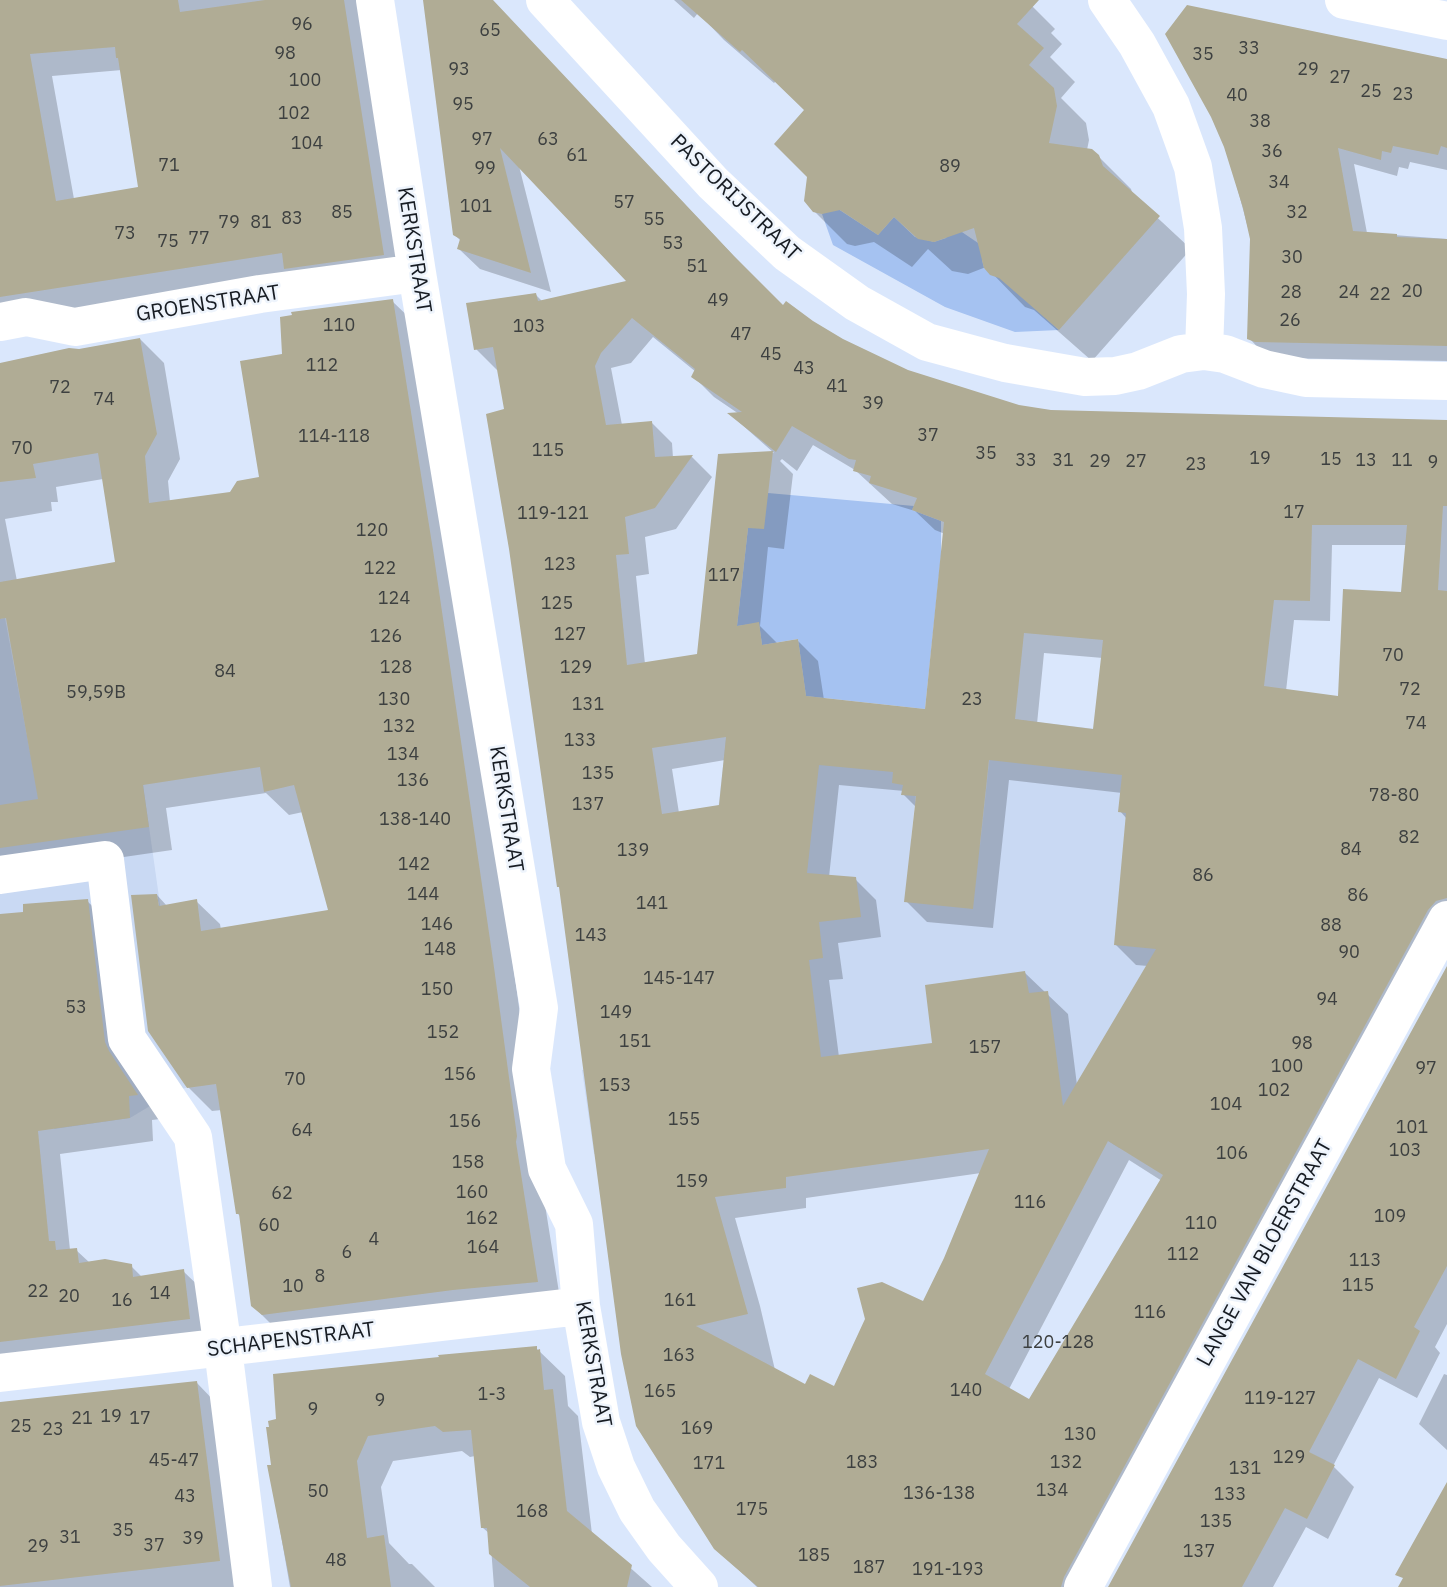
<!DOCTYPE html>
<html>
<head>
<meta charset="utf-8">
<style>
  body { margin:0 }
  canvas { display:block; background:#dae7fc }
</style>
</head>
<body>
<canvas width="1447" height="1587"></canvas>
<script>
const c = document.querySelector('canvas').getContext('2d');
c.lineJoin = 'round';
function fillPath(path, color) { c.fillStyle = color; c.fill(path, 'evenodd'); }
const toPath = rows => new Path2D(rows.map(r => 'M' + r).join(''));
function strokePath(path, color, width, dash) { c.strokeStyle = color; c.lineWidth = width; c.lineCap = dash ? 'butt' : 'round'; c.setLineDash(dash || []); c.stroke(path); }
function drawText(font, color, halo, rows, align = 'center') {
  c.font = font + ' "IBM Plex Sans",sans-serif'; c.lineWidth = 5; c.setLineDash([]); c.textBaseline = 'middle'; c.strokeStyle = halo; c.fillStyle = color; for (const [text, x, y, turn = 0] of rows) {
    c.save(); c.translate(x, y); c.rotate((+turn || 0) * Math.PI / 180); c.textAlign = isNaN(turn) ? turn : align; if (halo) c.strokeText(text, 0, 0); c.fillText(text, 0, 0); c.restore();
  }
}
fillPath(toPath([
  [5,618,39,800,143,784,186,1088,177,1090,130,1118,54,1129,57,954,0,956,0,619],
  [793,695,925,709,911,840,980,845,994,717,1138,734,1275,952,1155,1091,1119,1148,1044,1100,779,1128,594,1154,582,1070,691,1049,730,704]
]), '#c9d9f3');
fillPath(toPath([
  [835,207,878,235,894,217,915,237,934,242,946,238,953,226,984,247,982,260,984,268,1002,278,1059,330,1015,332,945,307,833,245,822,214],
  [768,493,914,506,912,510,941,521,941,556,925,709,806,696,798,639,762,645,759,623,737,626,748,528]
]), '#a5c2f1');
fillPath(toPath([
  [22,0,362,0,405,278,0,323,0,2],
  [122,70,140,188,74,199,52,76],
  [425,0,491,0,783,308,843,341,908,372,1019,407,1051,412,1447,422,1447,932,1090,1587,757,1587,715,1548,499,369,497,370,476,349,536,295,542,301,629,282,519,166,551,292,480,269,459,249,461,241,454,234],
  [653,337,696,372,693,376,714,397,739,414,731,415,774,453,720,456,699,655,645,664,636,576,649,574,645,537,676,529,712,477,692,457,673,458,672,443,651,422,622,425,611,368,631,363],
  [813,445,855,470,892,504,915,511,935,530,945,534,926,711,824,700,818,661,798,641,778,644,760,626,768,547,784,549,793,474,780,461,782,459,797,471],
  [1332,545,1407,545,1403,594,1340,698,1286,691,1294,620,1330,621],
  [1044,653,1103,658,1094,731,1037,724],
  [725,760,720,806,679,813,672,769],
  [1009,780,1122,793,1120,811,1127,819,1116,945,1136,965,1148,966,1077,1085,1068,1014,1025,973,934,1044,839,1057,829,980,843,979,838,943,881,937,876,900,855,879,829,877,839,785,904,791,903,794,916,807,906,901,927,922,993,928],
  [1129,1160,1162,1181,1029,1401,1009,1389],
  [981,1173,945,1259,924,1303,835,1388,806,1386,775,1370,760,1306,735,1218,806,1208,806,1198],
  [674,0,1026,0,1055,29,1051,33,1062,44,1050,57,1075,82,1061,98,1086,123,1089,140,1087,150,1098,156,1131,189,1133,195,1191,249,1092,361,1034,310,1025,307,986,267,968,274,952,271,928,249,912,267,874,242,855,246,847,244,814,211,809,176,806,110,776,81,774,83,724,40,698,13,694,18],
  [1447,61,1447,170,1410,162,1408,169,1399,167,1397,176,1354,164,1367,233,1447,239,1447,361,1273,358,1266,356,1249,338,1251,239,1226,146],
  [392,301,416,324,456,575,516,985,540,1161,539,1167,561,1305,276,1329,252,1305,241,1217,237,1213,222,1110,212,1111,188,1087,157,895,167,906,196,901,220,924,221,930,330,911,303,812,289,815,266,793,166,808,172,850,0,875,0,365,140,339,164,363,180,459,168,481,170,502,231,494,261,479,283,356],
  [103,479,117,564,17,581,5,519,52,511,51,502,58,502,56,487],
  [87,901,111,924,160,1119,152,1120,153,1141,60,1154,70,1250,76,1250,90,1263,131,1266,142,1277,183,1271,207,1294,213,1342,0,1368,0,915,25,913],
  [1447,969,1447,1324,1435,1347,1440,1353,1417,1398,1379,1378,1333,1466,1354,1487,1328,1539,1306,1527,1273,1587,1110,1587],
  [536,1348,565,1376,568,1406,578,1416,592,1534,652,1587,494,1587,490,1534,483,1528,475,1456,470,1457,462,1451,393,1461,381,1487,389,1543,409,1564,412,1564,435,1587,290,1587,269,1467],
  [1444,1374,1447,1375,1447,1450,1419,1424],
  [197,1383,220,1407,234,1587,0,1587,0,1404]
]), '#0003');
fillPath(toPath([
  [0,0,178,0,180,12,265,0,344,0,384,255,284,269,282,253,0,297],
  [115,47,116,58,118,58,138,187,56,201,30,54],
  [423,0,493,0,734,256,783,305,786,301,813,321,843,339,908,370,1019,405,1051,410,1447,420,1447,506,1443,506,1438,590,1447,591,1447,898,1436,901,1428,910,1064,1577,1061,1587,758,1587,714,1549,636,1426,621,1354,559,887,557,887,509,549,486,414,504,409,493,347,474,350,466,303,536,293,538,301,626,281,500,148,531,273,457,249,460,239,453,235],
  [632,318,695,369,691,377,742,412,727,413,776,452,792,426,849,459,856,460,853,471,871,476,869,483,917,498,912,510,944,522,925,709,806,696,798,639,762,645,759,622,737,626,748,528,764,529,773,451,718,454,697,654,627,665,616,555,629,554,625,517,655,508,693,455,655,457,652,421,606,425,595,366,601,353],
  [1312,525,1407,525,1401,592,1343,589,1338,696,1264,686,1274,600,1310,601],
  [1024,633,1103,640,1093,729,1015,719],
  [726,737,719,805,662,814,652,748],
  [989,760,1122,775,1118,812,1126,813,1114,945,1156,949,1063,1106,1048,991,1029,993,1025,971,925,985,932,1043,821,1057,809,960,823,958,819,922,861,917,856,877,807,873,819,765,893,772,892,783,903,785,901,795,916,796,904,902,973,909],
  [1108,1141,1163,1175,1029,1399,985,1374],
  [989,1149,944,1258,923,1301,882,1282,857,1288,865,1319,834,1386,810,1374,805,1384,696,1326,748,1314,715,1197,786,1188,786,1177],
  [681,0,1039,0,1017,24,1044,48,1029,65,1054,88,1057,106,1049,143,1092,149,1099,155,1103,166,1160,216,1059,330,999,278,990,275,984,268,974,228,934,242,918,239,894,217,878,235,840,210,822,214,813,212,804,201,807,177,774,144,804,110,742,50,740,52],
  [1187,5,1447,59,1447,148,1441,146,1438,155,1393,146,1391,153,1382,151,1381,160,1338,148,1353,231,1397,234,1397,237,1447,239,1447,346,1255,342,1247,339,1250,239,1243,208,1224,147,1211,117,1165,34],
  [393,299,433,550,493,960,517,1136,516,1142,538,1282,453,1290,262,1315,251,1306,239,1214,236,1214,216,1084,187,1088,148,1031,131,895,157,894,159,906,197,899,201,931,328,910,294,785,264,792,260,767,143,785,149,827,0,848,0,805,38,799,6,618,0,619,0,582,115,562,98,453,33,464,36,478,0,482,0,363,69,348,79,349,140,338,157,434,145,456,149,503,230,492,237,481,259,477,240,361,282,354,280,317,292,315,291,312],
  [88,899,105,1042,109,1051,138,1095,129,1096,130,1118,38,1131,49,1241,55,1241,56,1250,77,1248,79,1263,105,1259,132,1264,133,1277,184,1269,190,1319,0,1342,0,914,23,912,23,904],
  [1447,966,1447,1266,1414,1327,1420,1331,1396,1379,1358,1359,1309,1452,1335,1465,1307,1519,1285,1508,1242,1587,1108,1587],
  [537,1346,537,1350,540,1349,544,1390,553,1389,567,1511,632,1565,627,1587,530,1587,489,1554,487,1528,481,1528,471,1430,443,1432,435,1426,368,1436,357,1461,367,1538,384,1535,391,1587,291,1587,267,1465,271,1465,266,1427,269,1427,268,1421,276,1419,273,1374,439,1357,438,1355],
  [197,1381,220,1561,0,1586,0,1402],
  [1447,1482,1447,1587,1398,1587,1403,1578,1395,1575]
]), '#b0ac95');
strokePath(toPath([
  [375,0,417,273,539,1008,531,1069,547,1169,574,1224,581,1306,601,1422,616,1467,637,1510,664,1548,699,1587],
  [545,0,713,183,787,253,857,303,927,342,1005,363,1085,377,1115,376,1138,371,1181,354,1204,351,1225,354,1264,369,1306,378,1447,381],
  [1107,0,1137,44,1171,106,1193,167,1203,228,1206,294,1204,351],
  [1344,0,1447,21],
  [0,322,26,317,75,327,260,294,417,273],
  [0,875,105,860,127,1039,193,1137,223,1349,253,1587],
  [0,1373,581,1306],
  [1083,1587,1447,920]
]), '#fff', 38);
drawText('18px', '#3d4040', null, [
  ["96",302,25],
  ["65",490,31],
  ["33",1249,49],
  ["98",285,54],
  ["35",1203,55],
  ["93",459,70],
  ["29",1308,70],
  ["27",1340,78],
  ["100",305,81],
  ["25",1371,92],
  ["23",1403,95],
  ["40",1237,96],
  ["95",463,105],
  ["102",294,114],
  ["38",1260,122],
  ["97",482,140],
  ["63",548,140],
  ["104",307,144],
  ["36",1272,152],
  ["61",577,156],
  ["71",169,166],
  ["89",950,167],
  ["99",485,169],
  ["34",1279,183],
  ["57",624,203],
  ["101",476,207],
  ["85",342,213],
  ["32",1297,213],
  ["83",292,219],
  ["55",654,220],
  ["79",229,223],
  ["81",261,223],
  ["73",125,234],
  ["77",199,239],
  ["75",168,242],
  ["53",673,244],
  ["30",1292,258],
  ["51",697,267],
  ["20",1412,292],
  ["28",1291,293],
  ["24",1349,293],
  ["22",1380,295],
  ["49",718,301],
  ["26",1290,321],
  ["110",339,326],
  ["103",529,327],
  ["47",741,335],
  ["45",771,355],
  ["112",322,366],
  ["43",804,369],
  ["41",837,387],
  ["72",60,388],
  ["74",104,400],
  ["39",873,404],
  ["37",928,436],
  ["114-118",334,437],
  ["70",22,449],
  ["115",548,451],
  ["35",986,454],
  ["19",1260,459],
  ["15",1331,460],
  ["33",1026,461],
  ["31",1063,461],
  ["13",1366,461],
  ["11",1402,461],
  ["29",1100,462],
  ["27",1136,462],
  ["9",1433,463],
  ["23",1196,465],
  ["17",1294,513],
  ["119-121",553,514],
  ["120",372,531],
  ["123",560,565],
  ["122",380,569],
  ["117",724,576],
  ["124",394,599],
  ["125",557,604],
  ["127",570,635],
  ["126",386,637],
  ["70",1393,656],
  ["128",396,668],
  ["129",576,668],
  ["84",225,672],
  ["72",1410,690],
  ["59,59B",96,693],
  ["130",394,700],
  ["23",972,700],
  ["131",588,705],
  ["74",1416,724],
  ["132",399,727],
  ["133",580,741],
  ["134",403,755],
  ["135",598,774],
  ["136",413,781],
  ["78-80",1394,796],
  ["137",588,805],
  ["138-140",415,820],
  ["82",1409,838],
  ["84",1351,850],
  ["139",633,851],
  ["142",414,865],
  ["86",1203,876],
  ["144",423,895],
  ["86",1358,896],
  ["141",652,904],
  ["146",437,925],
  ["88",1331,926],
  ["143",591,936],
  ["148",440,950],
  ["90",1349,953],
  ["145-147",679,979],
  ["150",437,990],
  ["94",1327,1000],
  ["53",76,1008],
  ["149",616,1013],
  ["152",443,1033],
  ["151",635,1042],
  ["98",1302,1044],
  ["157",985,1048],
  ["100",1287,1067],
  ["97",1426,1069],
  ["156",460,1075],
  ["70",295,1080],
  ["153",615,1086],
  ["102",1274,1091],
  ["104",1226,1105],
  ["155",684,1120],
  ["156",465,1122],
  ["101",1412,1128],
  ["64",302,1131],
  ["103",1405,1151],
  ["106",1232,1154],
  ["158",468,1163],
  ["159",692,1182],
  ["160",472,1193],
  ["62",282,1194],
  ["116",1030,1203],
  ["109",1390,1217],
  ["162",482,1219],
  ["110",1201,1224],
  ["60",269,1226],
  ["4",374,1240],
  ["164",483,1248],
  ["6",347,1253],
  ["112",1183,1255],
  ["113",1365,1261],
  ["8",320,1277],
  ["115",1358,1286],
  ["10",293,1287],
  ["22",38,1292],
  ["14",160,1294],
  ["20",69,1297],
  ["16",122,1301],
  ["161",680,1301],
  ["116",1150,1313],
  ["120-128",1058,1343],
  ["163",679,1356],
  ["140",966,1391],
  ["165",660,1392],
  ["1-3",492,1395],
  ["119-127",1280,1399],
  ["9",380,1401],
  ["9",313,1410],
  ["19",111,1417],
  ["21",82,1419],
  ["17",140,1419],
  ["25",21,1427],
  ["169",697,1429],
  ["23",53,1430],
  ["130",1080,1435],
  ["129",1289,1458],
  ["45-47",174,1461],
  ["183",862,1463],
  ["132",1066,1463],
  ["171",709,1464],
  ["131",1245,1469],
  ["134",1052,1491],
  ["50",318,1492],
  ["136-138",939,1494],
  ["133",1230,1495],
  ["43",185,1497],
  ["175",752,1510],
  ["168",532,1512],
  ["135",1216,1522],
  ["35",123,1531],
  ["31",70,1538],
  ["39",193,1539],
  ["37",154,1546],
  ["29",38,1547],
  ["137",1199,1552],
  ["185",814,1556],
  ["48",336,1561],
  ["187",869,1568],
  ["191-193",948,1570]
]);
drawText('21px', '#171c23', '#eef4fc', [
  ["PASTORIJSTRAAT",735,198,44],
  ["KERKSTRAAT",414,250,81],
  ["GROENSTRAAT",208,304,-9],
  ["KERKSTRAAT",506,809,81],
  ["LANGE VAN BLOERSTRAAT",1265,1253,-61],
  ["SCHAPENSTRAAT",291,1340,-7],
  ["KERKSTRAAT",593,1364,80]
]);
</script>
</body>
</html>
